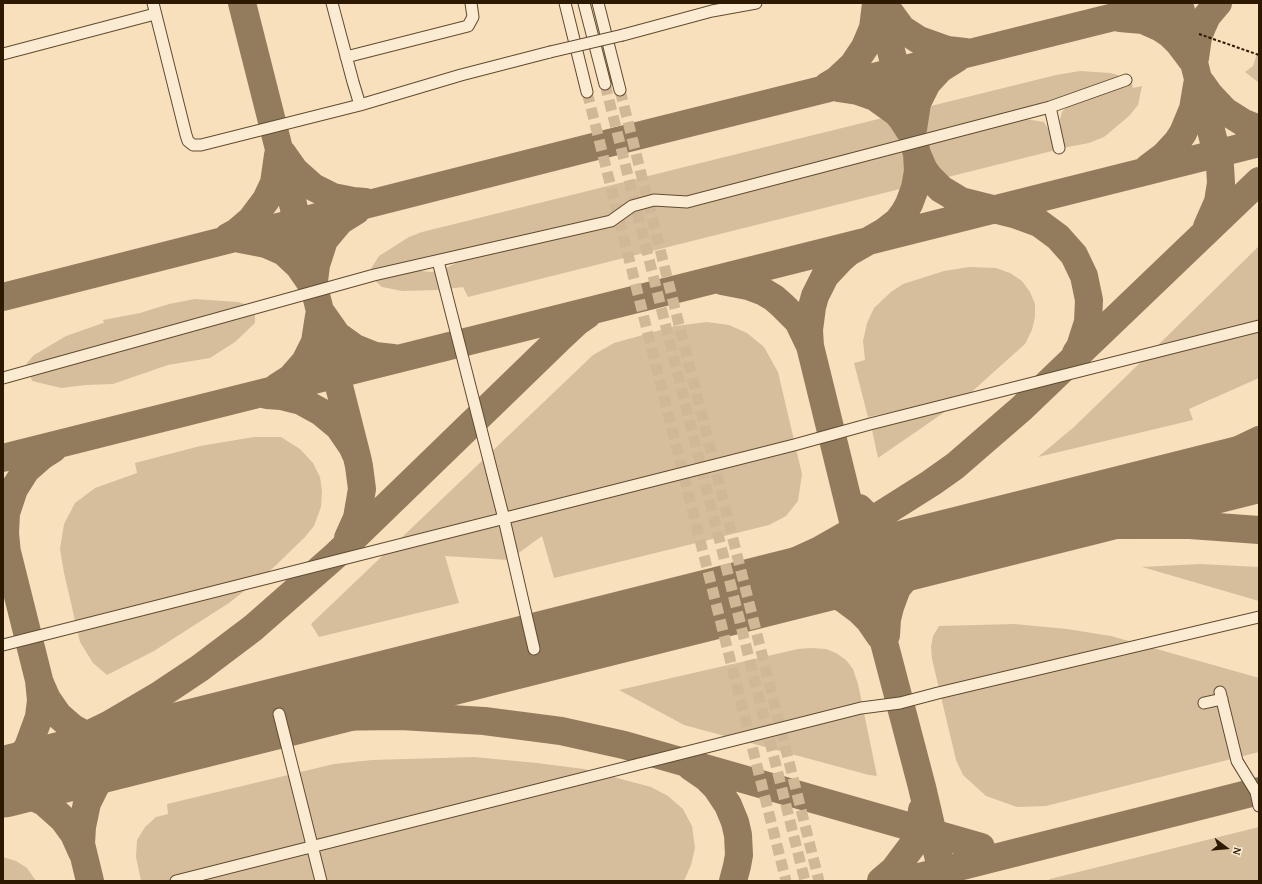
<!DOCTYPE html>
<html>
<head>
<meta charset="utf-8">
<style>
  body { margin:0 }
  #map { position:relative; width:1262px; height:884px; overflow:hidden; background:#f9e0bc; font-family:"Gentium Book Plus",serif }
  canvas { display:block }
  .frame { position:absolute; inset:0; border:4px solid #2d1900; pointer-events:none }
  .north { position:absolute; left:1206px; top:828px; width:40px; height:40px; -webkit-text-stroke:3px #fbebd3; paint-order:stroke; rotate:106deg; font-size:11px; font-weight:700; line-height:16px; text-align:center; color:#2d1900 }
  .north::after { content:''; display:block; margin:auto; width:14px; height:18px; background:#2d1900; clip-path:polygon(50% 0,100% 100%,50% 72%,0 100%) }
</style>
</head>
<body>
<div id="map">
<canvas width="1262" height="884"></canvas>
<div class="frame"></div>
<div class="north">N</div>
</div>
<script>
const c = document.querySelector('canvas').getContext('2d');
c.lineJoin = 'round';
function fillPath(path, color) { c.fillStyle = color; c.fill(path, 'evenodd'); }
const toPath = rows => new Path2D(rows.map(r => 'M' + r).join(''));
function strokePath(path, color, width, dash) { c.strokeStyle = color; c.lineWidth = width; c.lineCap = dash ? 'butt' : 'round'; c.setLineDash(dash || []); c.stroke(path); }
fillPath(toPath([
  [1259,53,1259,83,1245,72,1253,66,1257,54],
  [1080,71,1111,73,1123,77,969,126,684,198,665,194,652,195,637,199,625,204,607,218,370,273,372,267,379,256,409,237,422,232,1056,75],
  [1132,83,1133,88,1142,86,1138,105,1129,116,1104,137,1089,143,1062,148,1060,119,1062,112,1067,106],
  [1026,119,1044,122,1053,138,1056,150,468,297,463,287,438,290,402,291,382,287,373,279,411,270,432,272,448,267,470,256,615,225,619,220,638,209,663,204,674,207,692,207],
  [1259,246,1259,323,1153,350],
  [969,267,996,268,1010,273,1022,281,1030,292,1035,304,1035,317,1032,330,1025,344,967,396,868,417,854,363,865,360,863,341,867,323,874,308,891,292,903,284,944,271],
  [195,299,238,302,255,307,255,323,235,342,210,358,168,365,113,384,86,385,61,388,32,381,29,371,25,369,27,363,34,355,66,336,103,323,104,324,103,320,140,313,169,304],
  [707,322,729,325,747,333,764,347,778,372,802,474,798,501,786,516,769,525,554,578,542,536,509,560,445,556,459,603,319,637,311,624,593,355,614,343,675,326],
  [1259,330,1259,378,1189,409,1193,420,1038,457,1074,427,1145,358],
  [949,409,878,458,872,430],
  [254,437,281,437,300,449,313,463,320,477,322,491,321,507,314,526,304,538,273,568,229,603,154,651,107,675,93,663,80,642,64,573,60,549,64,524,75,503,95,488,137,473,135,463,200,446],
  [1200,564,1259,567,1259,601,1142,567],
  [1014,624,1067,629,1111,636,1259,678,1259,752,1046,806,1017,807,986,796,963,775,956,760,932,659,931,647,933,636,939,626],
  [811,648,826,649,836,653,846,660,853,669,858,684,877,776,869,775,684,725,619,690,798,649],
  [474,757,537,763,584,769,651,787,668,796,683,809,692,826,695,848,691,865,684,881,141,881,136,857,137,840,145,827,156,817,168,814,167,804,334,764,372,760],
  [1259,827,1259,881,1048,881,1050,879],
  [3,857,16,861,27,868,36,881,3,881]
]), '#d6be9c');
strokePath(toPath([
  [242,3,357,457],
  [879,3,917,154,924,170,929,177,941,189,961,201,1017,215,1039,223,1058,237,1074,255,1084,276,1089,300,1088,322,1080,347,1076,353],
  [883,3,902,29,919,40,947,50,965,52],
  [1179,3,1220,166,1221,183,1218,202,1207,227],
  [1120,18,1143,20,1161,28,1170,34,1179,43,1191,59],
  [1195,58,1198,37,1202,27,1207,16,1218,3],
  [1202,84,1209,94,1225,111,1244,123,1259,129],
  [827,86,837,80,853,65,865,47,873,28,876,4],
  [838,88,858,91,875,97,896,112,902,119,909,130],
  [913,129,917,103,927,83,940,69,956,59],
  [283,154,295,171,313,187,333,197,353,201,365,202],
  [917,154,918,171,915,188,909,204,904,213,898,221,884,232,849,252,841,259,825,276,815,296,812,307,809,330,810,346,864,566,922,787,944,881],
  [1148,168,1164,156,1177,142,1183,133,1193,109,1197,85],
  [228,237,237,232,251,220,266,200,274,183,278,155],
  [240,239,266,244,284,252,299,266,310,282],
  [314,281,316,265,324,240,340,221,356,211],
  [722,281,748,286,764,292,774,298,783,306,798,321,810,346],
  [3,297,589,148,1170,3],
  [323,315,337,335,355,348,375,356,393,358],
  [277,387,291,378,305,362,315,342,319,316],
  [267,395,281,396,301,401,321,412,339,427,352,446,357,457,359,466,362,489,357,518,348,538],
  [3,458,1259,143],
  [859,508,879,528,895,538,916,543,933,545],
  [1080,512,1203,467,1259,440],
  [3,536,39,680,41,700,39,717,28,747,19,760,9,770],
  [7,554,5,533,6,513,14,489,26,470,42,456,53,449],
  [902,557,990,539,1040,531,1077,528,1110,525,1190,525,1259,530],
  [787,586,820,589,834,594,844,599,860,611,869,620,880,636],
  [632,625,724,593,750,582,820,550,871,521,931,483,955,466,1022,408,1259,181],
  [886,635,887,619,890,607,897,588,911,571,921,561,935,551],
  [40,683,47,699,58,715,73,728,91,738,101,742],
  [233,725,317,717,401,716,484,721,561,731,624,745,981,847],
  [691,767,707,778,716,787,728,805,735,822,738,835,739,855,737,866,733,881],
  [3,774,44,756,110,724,161,694,200,668,253,628,335,556,561,337,577,322,587,315],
  [3,788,25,793,44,802,63,819,74,834,82,852],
  [90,881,81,844,82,827,87,803,98,781,113,764,132,753,162,743],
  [881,881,894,870,912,846,919,829,922,810],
  [903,881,1259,791]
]), '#937c5e', 28);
strokePath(toPath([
  [3,782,1259,467]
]), '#937c5e', 71);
strokePath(toPath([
  [605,84,805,881],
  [620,90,819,881],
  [587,92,786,881]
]), '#d0b896', 11, [11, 5.5]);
const minor = toPath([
  [153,3,186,135,188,141,193,145,201,145,360,105,461,75,550,52],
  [332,3,353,82,360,105],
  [565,3,587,92],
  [584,3,605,84],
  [598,3,620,90],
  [623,35,712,11,756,3],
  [3,54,155,14],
  [346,57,468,26,473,17,471,3],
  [1050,107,1059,148],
  [438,261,504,519,534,649],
  [3,378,374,275,611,221,632,206,654,200,687,202,1050,107,1126,80],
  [3,645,794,445,870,424,1259,326],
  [1220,692,1237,761,1256,792,1259,806],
  [1204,703,1222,699],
  [279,714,321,881],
  [176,881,861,708,900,703,938,693,1259,617]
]);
strokePath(minor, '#604b2f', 13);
strokePath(toPath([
  [1199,34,1259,55]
]), '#2d1900', 2, [3, 2]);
strokePath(minor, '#fbebd3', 11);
const minorBridge = toPath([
  [550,52,623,35]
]);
strokePath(minorBridge, '#604b2f', 13, []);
strokePath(minorBridge, '#fbebd3', 11);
</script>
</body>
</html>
